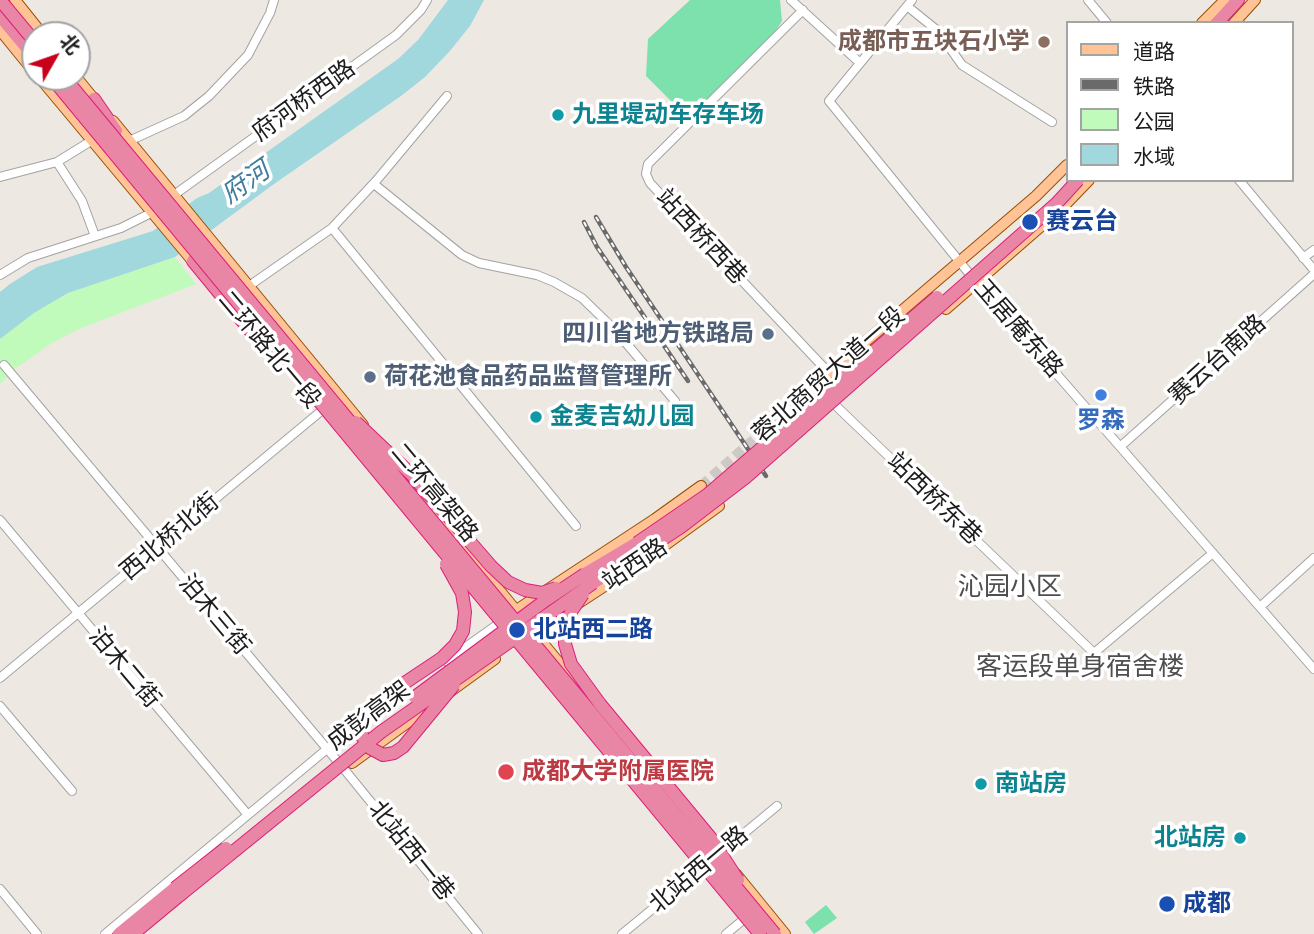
<!DOCTYPE html>
<html>
<head>
<meta charset="utf-8">
<style>
  body { margin:0 }
  #map { position:relative; width:1314px; height:934px; overflow:hidden; background:#eee8e2; font-family:"PT Sans","Noto Sans SC",sans-serif }
  canvas { display:block }
  .legend { position:absolute; left:1066px; top:21px; width:228px; height:161px; box-sizing:border-box; background:#fff; border:2px solid #a4a4a4; margin:0; padding:9px 12px; list-style:none; font-size:21px; color:#1c1c1c }
  .legend li { display:flex; align-items:center; gap:14px; height:35px }
  .legend b { width:35px; border:2px solid #a4a4a4 }
  .north { position:absolute; left:21px; top:21px; width:70px; height:70px; box-sizing:border-box; background:#fff; border:2px solid #a4a4a4; border-radius:50%; rotate:50deg; font-size:19px; font-weight:700; line-height:28px; text-align:center; color:#1c1c1c }
  .north::after { content:''; display:block; margin:auto; width:24px; height:32px; background:#c9001c; clip-path:polygon(50% 0,100% 100%,50% 72%,0 100%) }
</style>
</head>
<body>
<div id="map">
<canvas width="1314" height="934"></canvas>
<ul class="legend">
<li><b style="height:9px;background:#ffc396"></b>道路</li>
<li><b style="height:9px;background:#6a6a6a"></b>铁路</li>
<li><b style="height:19px;background:#c0fbbc"></b>公园</li>
<li><b style="height:19px;background:#a0d8de"></b>水域</li>
</ul>
<div class="north">北</div>
</div>
<script>
const c = document.querySelector('canvas').getContext('2d');
c.lineJoin = 'round';
function fillPath(path, color) { c.fillStyle = color; c.fill(path, 'evenodd'); }
const toPath = rows => new Path2D(rows.map(r => 'M' + r).join(''));
function strokePath(path, color, width, dash) { c.strokeStyle = color; c.lineWidth = width; c.lineCap = dash ? 'butt' : 'round'; c.setLineDash(dash || []); c.stroke(path); }
function drawText(font, color, halo, rows, align = 'center') {
  c.font = font + ' "PT Sans","Noto Sans SC",sans-serif'; c.lineWidth = 7; c.setLineDash([]); c.textBaseline = 'middle'; c.strokeStyle = halo; c.fillStyle = color; for (const [text, x, y, turn = 0] of rows) {
    c.save(); c.translate(x, y); c.rotate((+turn || 0) * Math.PI / 180); c.textAlign = isNaN(turn) ? turn : align; if (halo) c.strokeText(text, 0, 0); c.fillText(text, 0, 0); c.restore();
  }
}
fillPath(toPath([
  [175,257,196,284,79,329,52,343,16,368,0,384,0,339,34,313,68,293]
]), '#c0fbbc');
fillPath(toPath([
  [690,0,780,0,782,21,773,35,704,102,676,106,646,76,648,39],
  [826,905,837,918,814,934,805,922]
]), '#7ce1ac');
fillPath(toPath([
  [448,0,484,0,470,26,449,52,425,77,401,96,274,184,175,257,68,293,34,313,0,339,0,292,10,284,37,267,153,231,197,198,209,193,398,59,418,40]
]), '#a0d8de');
strokePath(toPath([
  [701,486,829,373]
]), '#cec9c4', 10, [10, 5]);
const minor = toPath([
  [791,0,860,63],
  [912,0,829,101,972,277,1314,669],
  [1088,0,1107,23],
  [907,6,938,31,962,65,1052,122],
  [803,10,648,164,646,174,650,183,829,373],
  [129,141,184,116,209,96,248,55,270,13,274,0],
  [57,162,82,201,95,236],
  [0,177,57,162,91,141],
  [1239,180,1314,270],
  [374,184,462,255,479,263,537,275,554,282,582,298,615,330,675,401],
  [174,195,396,35,421,10,427,0],
  [332,228,576,526],
  [1303,258,1314,250],
  [0,275,28,258,121,228,153,212],
  [249,286,332,228,376,181,447,96],
  [4,365,344,769,478,934],
  [834,404,1094,653,1213,553],
  [1121,446,1314,274],
  [0,520,248,815],
  [1260,607,1314,558],
  [446,661,498,624],
  [0,678,326,407],
  [0,706,72,791],
  [719,854,777,806],
  [0,889,37,934],
  [105,934,327,749,392,698],
  [622,934,706,865],
  [726,934,743,920]
]);
const major = toPath([
  [15,0,43,35],
  [1202,23,1225,0],
  [1234,23,1255,0],
  [0,30,35,73],
  [39,77,196,265],
  [76,77,98,104],
  [113,121,363,425],
  [946,309,1062,208,1089,180],
  [829,373,1036,196,1067,165],
  [403,473,597,709],
  [512,613,655,519,701,486],
  [528,636,646,559,719,506],
  [352,763,495,659],
  [736,874,785,934]
]);
const highway = toPath([
  [0,16,35,58],
  [1217,23,1238,0],
  [94,99,116,131],
  [193,261,253,334],
  [585,574,637,543],
  [593,583,640,554],
  [119,934,175,888],
  [133,934,180,895]
]);
strokePath(minor, '#a3a3a3', 10);
strokePath(major, '#954f00', 12);
strokePath(highway, '#dd1e7a', 14);
strokePath(minor, '#fff', 8);
strokePath(major, '#ffc396', 10);
strokePath(highway, '#e986a6', 12);
const rail = toPath([
  [596,217,626,267,766,476],
  [584,222,597,247,688,381]
]);
strokePath(rail, '#6a6a6a', 4.5);
strokePath(rail, '#fff', 2, [5]);
const highwayBridge = toPath([
  [0,0,35,42],
  [51,77,760,934],
  [64,77,775,934],
  [356,422,413,476,491,566,508,582,525,590,542,593,556,588],
  [637,543,707,495,937,297],
  [640,554,681,527,745,478,1057,203,1078,180],
  [446,564,462,593,465,612,463,631,455,645,442,658,373,704,365,714,361,725,362,736,370,748,383,755,394,753,403,747,454,685],
  [583,594,572,610,565,628,565,644,571,664,600,704,710,837,738,880],
  [415,697,546,600,585,574],
  [175,888,226,848],
  [180,895,381,732,593,583]
]);
strokePath(highwayBridge, '#dd1e7a', 14, []);
strokePath(highwayBridge, '#e986a6', 12);
for (const [x, y, r, color] of [
  [1044,42,7,"#8d6e63"],
  [558,115,7,"#0f9aa8"],
  [1030,222,9,"#1a4fb4"],
  [768,334,7,"#5c6f8a"],
  [370,377,7,"#5c6f8a"],
  [1101,395,7,"#3f7fe0"],
  [536,417,7,"#0f9aa8"],
  [517,630,9,"#1a4fb4"],
  [506,772,9,"#e0444e"],
  [981,784,7,"#0f9aa8"],
  [1240,838,7,"#0f9aa8"],
  [1167,904,9,"#1a4fb4"]
]) { const dot = new Path2D(); dot.arc(x, y, r, 0, 2 * Math.PI); c.fillStyle = color; c.fill(dot); strokePath(dot, '#fff', 2.5); }
drawText('bold 24px', '#785e54', '#fff', [
  ["成都市五块石小学",1030,42]
], 'right');
drawText('24px', '#1c1c1c', '#fff', [
  ["府河桥西路",304,101,-36],
  ["站西桥西巷",701,237,47],
  ["玉居庵东路",1018,329,49],
  ["二环路北一段",269,350,50],
  ["赛云台南路",1218,360,-42],
  ["蓉北商贸大道一段",829,375,-41],
  ["二环高架路",434,493,50],
  ["站西桥东巷",934,499,44],
  ["西北桥北街",170,537,-40],
  ["站西路",635,565,-34],
  ["泊木三街",214,615,50],
  ["泊木二街",124,668,50],
  ["成彭高架",369,716,-37],
  ["北站西一巷",411,851,51],
  ["北站西一路",699,870,-40]
]);
drawText('bold 24px', '#0d838f', '#fff', [
  ["九里堤动车存车场",572,115],
  ["金麦吉幼儿园",550,417],
  ["南站房",995,784],
  ["北站房",1226,838,"right"]
], 'left');
drawText('bold 24px', '#164399', '#fff', [
  ["赛云台",1046,222],
  ["北站西二路",533,630],
  ["成都",1183,904]
], 'left');
drawText('bold 24px', '#4e5e75', '#fff', [
  ["四川省地方铁路局",754,334],
  ["荷花池食品药品监督管理所",384,377,"left"]
], 'right');
drawText('bold 24px', '#366cbe', '#fff', [
  ["罗森",1101,421]
]);
drawText('bold 24px', '#be3a42', '#fff', [
  ["成都大学附属医院",522,772]
], 'left');
drawText('italic 26px', '#417d9f', '#fff', [
  ["府河",246,183,-35]
]);
drawText('26px', '#4f4f4f', '#fff', [
  ["沁园小区",1010,588],
  ["客运段单身宿舍楼",1080,668]
]);
</script>
</body>
</html>
